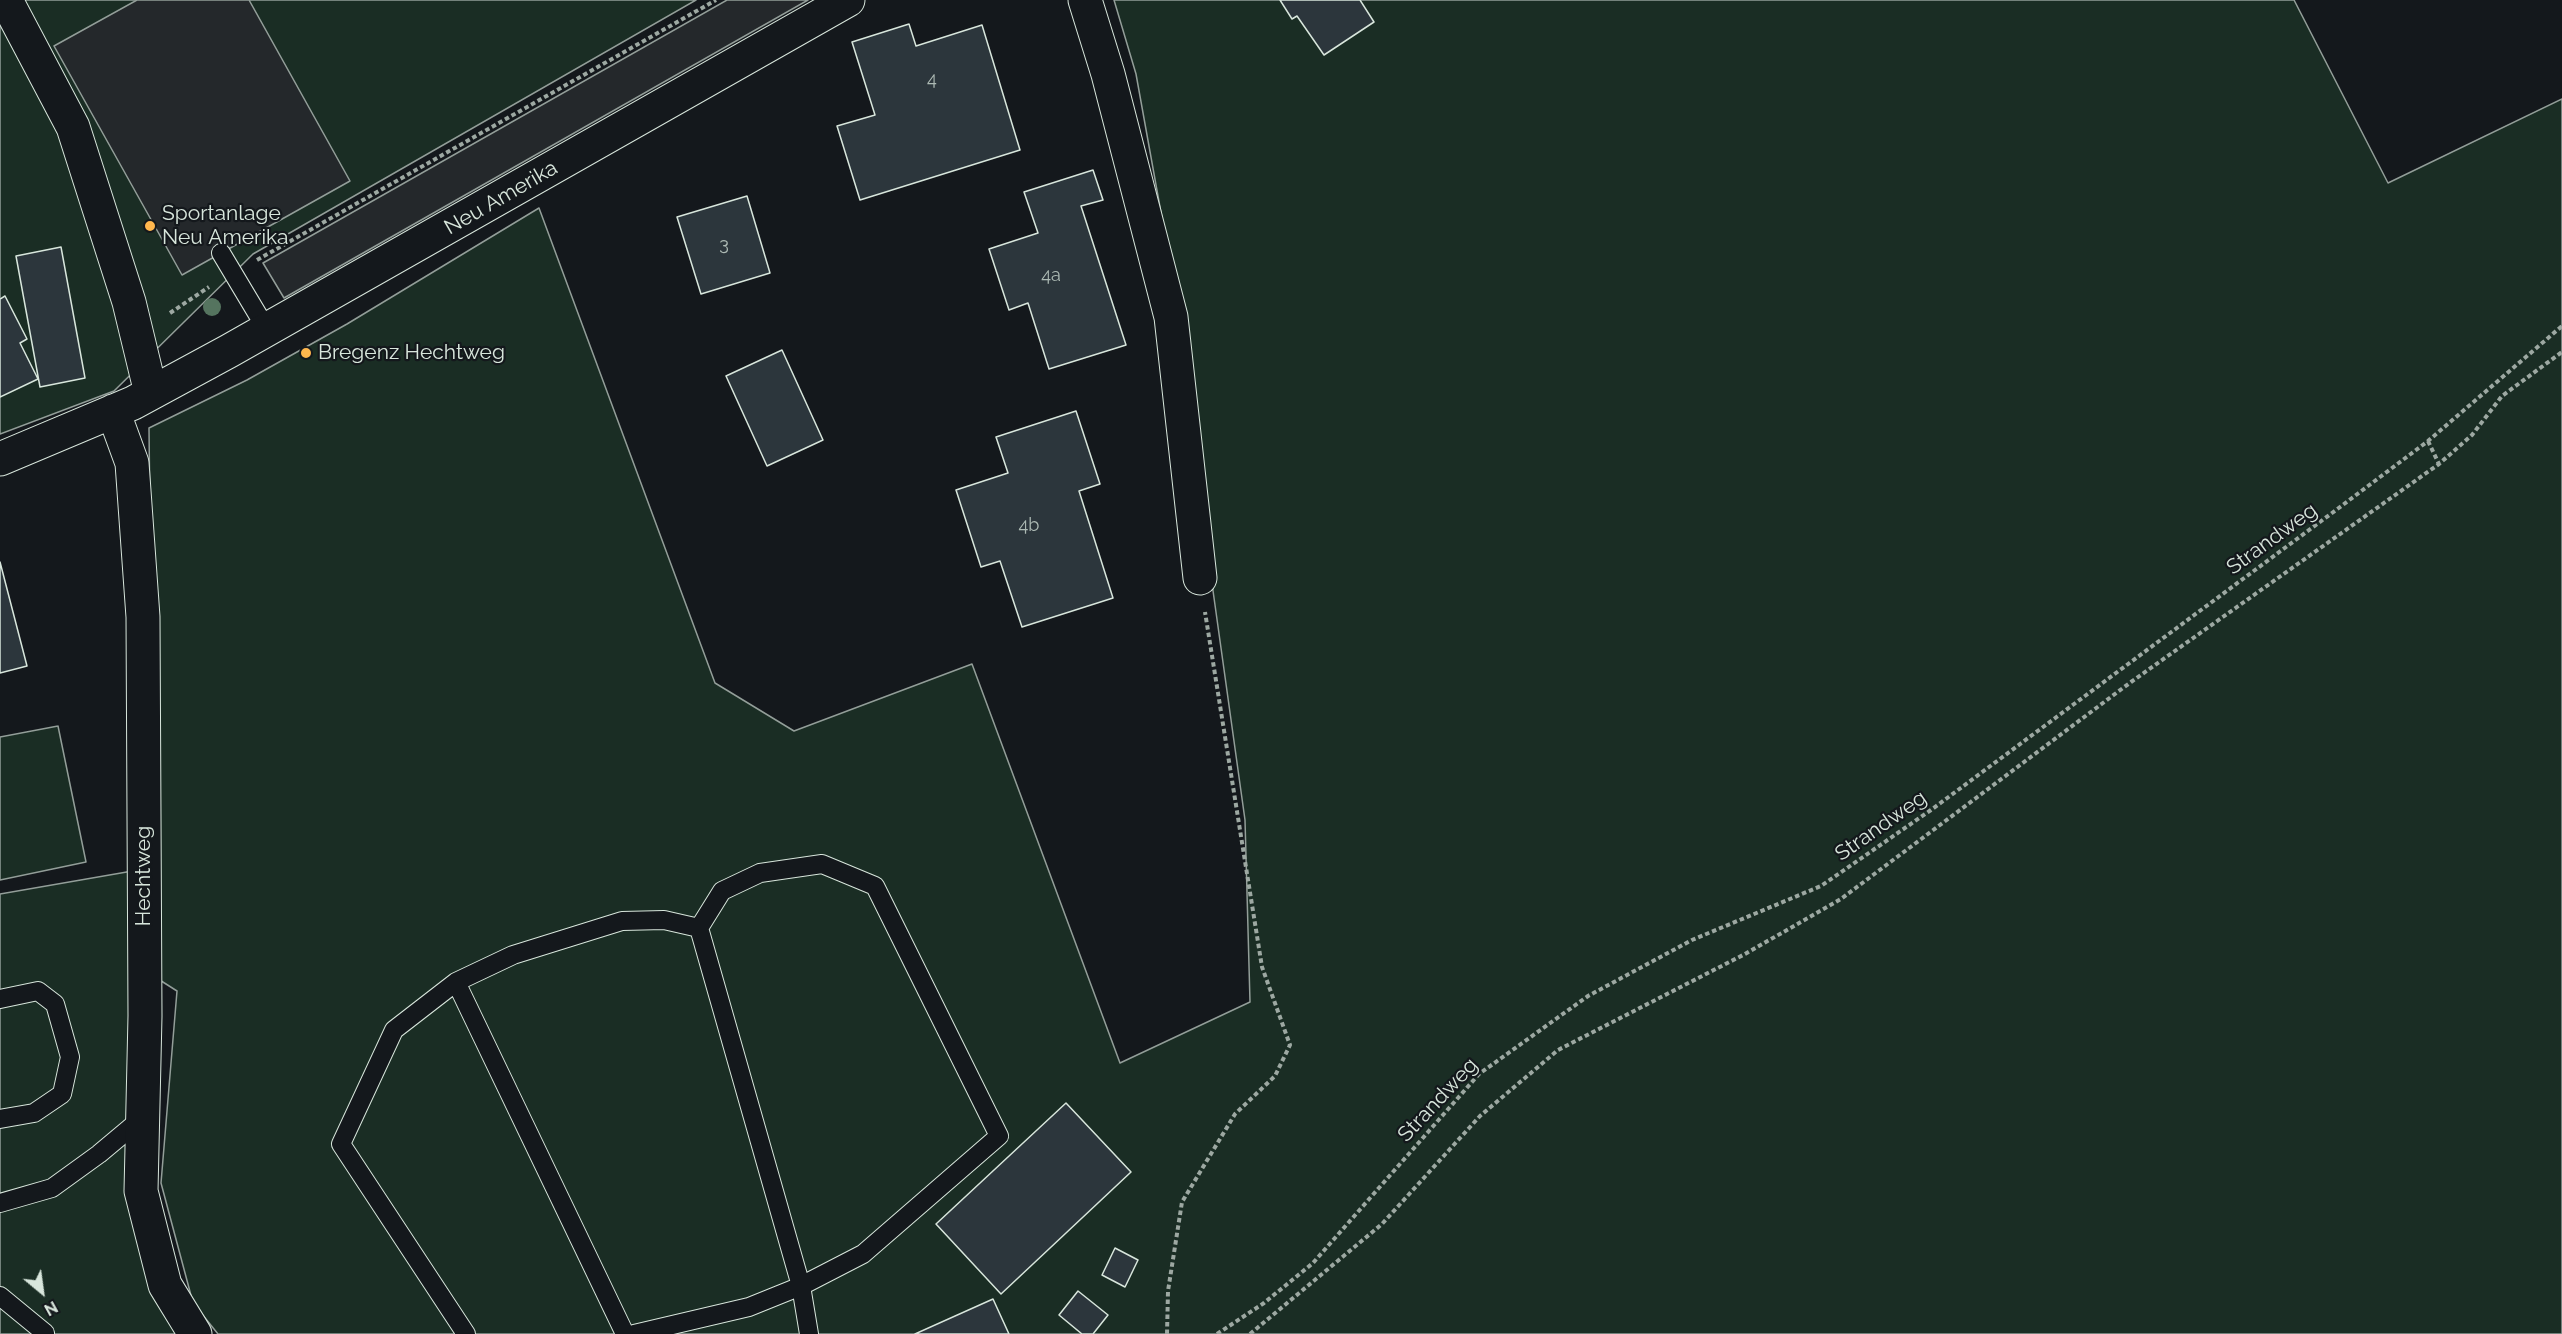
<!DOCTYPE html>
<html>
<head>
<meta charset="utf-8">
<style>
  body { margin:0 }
  #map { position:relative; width:2562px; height:1334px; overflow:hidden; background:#14181c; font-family:Raleway,sans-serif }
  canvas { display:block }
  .north { position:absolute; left:12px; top:1262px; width:60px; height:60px; -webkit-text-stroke:4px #14181c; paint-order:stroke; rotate:151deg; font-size:16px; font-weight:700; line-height:24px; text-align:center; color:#d8e6dc }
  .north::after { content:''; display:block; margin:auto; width:21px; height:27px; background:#d8e6dc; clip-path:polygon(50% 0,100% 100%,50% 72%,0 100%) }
</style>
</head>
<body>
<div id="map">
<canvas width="2562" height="1334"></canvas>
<div class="north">N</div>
</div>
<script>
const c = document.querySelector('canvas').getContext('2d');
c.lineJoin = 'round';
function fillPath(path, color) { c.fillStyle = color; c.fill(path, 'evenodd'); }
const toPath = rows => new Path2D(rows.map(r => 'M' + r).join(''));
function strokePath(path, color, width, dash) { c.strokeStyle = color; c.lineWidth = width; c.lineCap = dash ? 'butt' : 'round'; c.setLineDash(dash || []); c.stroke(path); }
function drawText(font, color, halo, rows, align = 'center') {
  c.font = font + ' Raleway,sans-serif'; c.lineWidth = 4.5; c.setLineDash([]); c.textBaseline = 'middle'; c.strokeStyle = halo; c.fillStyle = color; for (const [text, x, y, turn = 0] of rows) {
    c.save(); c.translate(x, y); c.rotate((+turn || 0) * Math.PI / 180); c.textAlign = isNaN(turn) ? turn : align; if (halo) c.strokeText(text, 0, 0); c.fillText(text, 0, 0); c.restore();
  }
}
const green = toPath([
  [0,0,696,0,253,254,114,391,0,434,0,0],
  [1114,0,2294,0,2388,183,2562,99,2562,1334,218,1334,193,1303,161,1183,177,991,155,977,149,428,247,380,347,324,539,208,715,683,794,731,972,664,1120,1063,1250,1002,1245,820,1209,562,1180,318,1136,74,1114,0],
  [58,726,86,862,0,880,0,737,58,726],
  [144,869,141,1191,195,1334,0,1334,0,894,144,869]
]);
fillPath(green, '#1a2d24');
strokePath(green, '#939e99', 1.5);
const parking = toPath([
  [137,0,249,0,350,181,182,275,54,46,137,0],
  [727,0,808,0,284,298,263,263,727,0]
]);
fillPath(parking, '#24282b');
strokePath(parking, '#939e99', 1.5);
const building = toPath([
  [1280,0,1360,0,1374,22,1324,55,1297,16,1292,19,1280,0],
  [909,24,916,46,982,25,1020,150,860,200,837,126,875,115,852,42,909,24],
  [1093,170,1103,200,1081,206,1126,345,1049,369,1028,303,1009,310,989,249,1038,233,1024,192,1093,170],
  [747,196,770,273,701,294,677,217,747,196],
  [61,247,85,378,40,387,16,256,61,247],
  [5,296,27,339,20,343,38,379,0,397,0,299,5,296],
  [782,350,823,440,767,466,726,376,782,350],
  [1076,411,1100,484,1079,491,1113,598,1022,627,1000,561,981,567,956,490,1008,473,996,437,1076,411],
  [0,562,27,666,0,673,0,562],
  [1066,1103,1131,1172,1001,1294,936,1224,1066,1103],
  [1115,1248,1138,1260,1125,1287,1102,1275,1115,1248],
  [1078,1291,1108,1315,1093,1334,1082,1334,1059,1315,1078,1291],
  [993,1299,1009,1334,915,1334,993,1299]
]);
fillPath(building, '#2c363c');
strokePath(building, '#d8e6dc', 1.5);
const service = toPath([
  [221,253,267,330],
  [456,982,625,1334],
  [0,999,38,991,55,1004,70,1057,62,1094,34,1113,0,1119],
  [0,1203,52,1188,99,1154,142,1118],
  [0,1296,45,1333],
  [466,1334,341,1144,394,1030,456,982,513,955,622,921,664,920,699,928,722,891,760,873,822,864,875,886,999,1136,863,1254,801,1286,809,1334],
  [634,1334,749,1307,801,1286,699,928]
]);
const minor = toPath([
  [6,0,73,127,129,302,151,393],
  [1085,0,1108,74,1171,317,1200,578],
  [113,411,132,463,143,617,145,1016,141,1191,165,1285,195,1334],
  [0,459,133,403,229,351,848,0]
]);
strokePath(service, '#d8e6dc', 20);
strokePath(minor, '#d8e6dc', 35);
strokePath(toPath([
  [257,260,716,0],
  [170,313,209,287],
  [2428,441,2439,464],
  [1167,1334,1168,1291,1182,1202,1235,1114,1275,1076,1290,1045,1262,967,1205,612],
  [1217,1334,1264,1303,1313,1263,1479,1074,1588,996,1692,940,1821,886,1931,810,2332,513,2428,441,2562,326],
  [1250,1334,1382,1224,1480,1116,1558,1050,1745,954,1841,899,2131,682,2439,464,2472,435,2502,396,2562,352]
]), '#9da8a2', 4, [4.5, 3]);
strokePath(service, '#14181c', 18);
strokePath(minor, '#14181c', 33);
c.fillStyle = '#55745f';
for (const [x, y] of [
  [212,307]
]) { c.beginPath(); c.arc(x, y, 9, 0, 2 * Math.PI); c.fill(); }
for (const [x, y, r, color] of [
  [150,226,6,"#ffb74d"],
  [306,353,6,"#ffb74d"]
]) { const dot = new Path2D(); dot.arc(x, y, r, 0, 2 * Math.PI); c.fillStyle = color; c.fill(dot); strokePath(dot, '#14181c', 2); }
drawText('18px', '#adbab4', null, [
  ["4",932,80],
  ["3",724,245],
  ["4a",1051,276],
  ["4b",1029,526]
]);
drawText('21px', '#d8e6dc', '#14181c', [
  ["Neu Amerika",501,198,-30],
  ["Strandweg",2272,539,-36],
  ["Strandweg",1881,826,-35],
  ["Hechtweg",144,876,-90],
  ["Strandweg",1438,1100,-47]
]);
drawText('21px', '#d8e6dc', '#14181c', [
  ["Sportanlage",162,214],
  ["Neu Amerika",162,238],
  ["Bregenz Hechtweg",318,353]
], 'left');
</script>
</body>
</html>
